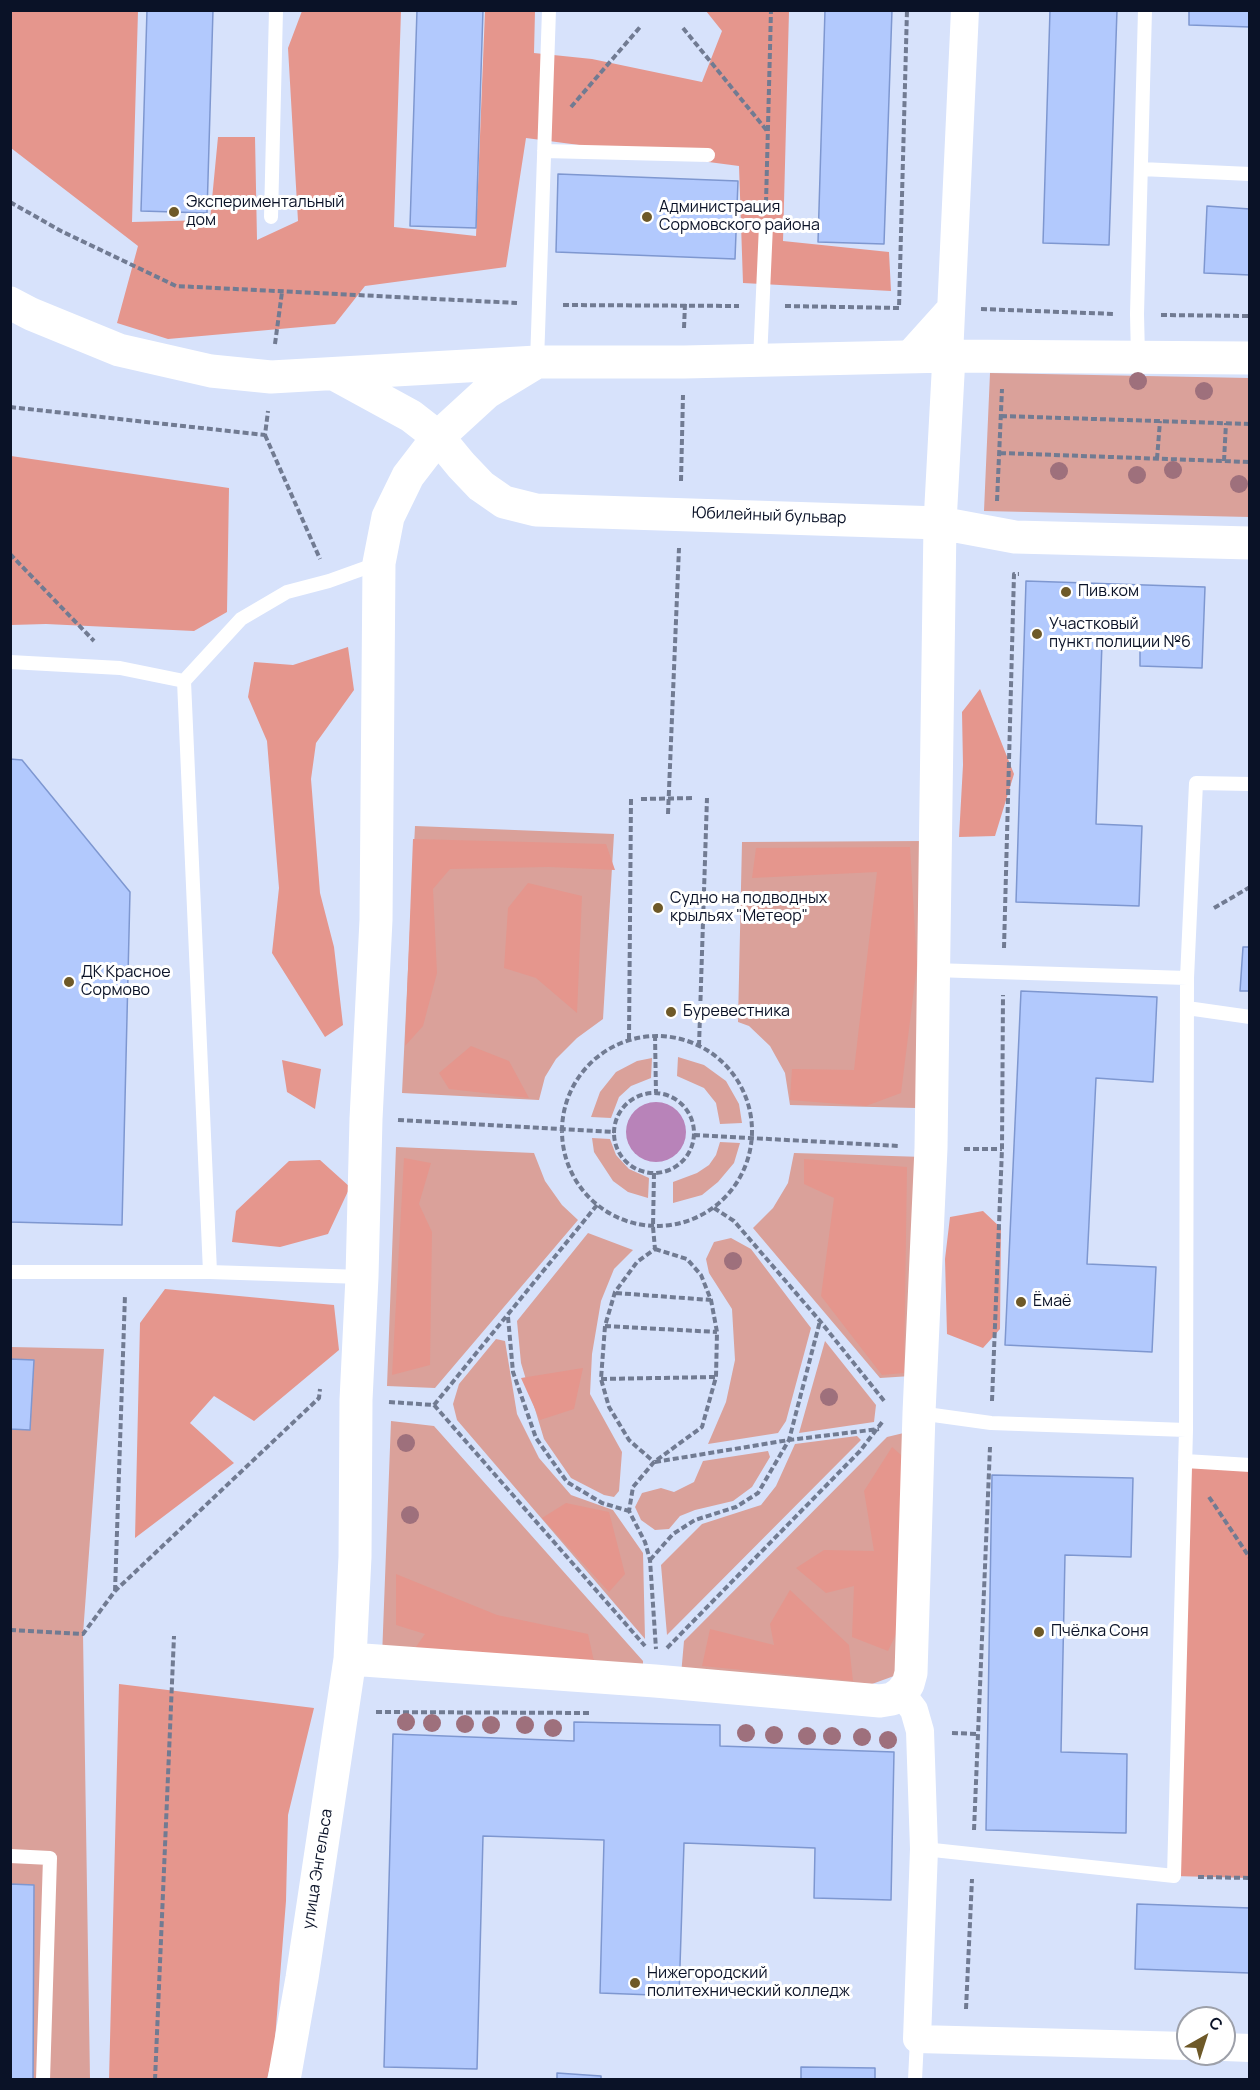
<!DOCTYPE html>
<html>
<head>
<meta charset="utf-8">
<style>
  body { margin:0 }
  #map { position:relative; width:1260px; height:2090px; overflow:hidden; background:#d7e2fb; font-family:Manrope,sans-serif }
  canvas { display:block }
  .frame { position:absolute; inset:0; border:12px solid #0a1227; pointer-events:none }
  .north { position:absolute; left:1176px; top:2006px; width:60px; height:60px; box-sizing:border-box; background:#fff; border:2px solid #9da0a9; border-radius:50%; rotate:39deg; font-size:16px; font-weight:700; line-height:24px; text-align:center; color:#0a1227 }
  .north::after { content:''; display:block; margin:auto; width:21px; height:27px; background:#6e5928; clip-path:polygon(50% 0,100% 100%,50% 72%,0 100%) }
</style>
</head>
<body>
<div id="map">
<canvas width="1260" height="2090"></canvas>
<div class="frame"></div>
<div class="north">С</div>
</div>
<script>
const c = document.querySelector('canvas').getContext('2d');
c.lineJoin = 'round';
function fillPath(path, color) { c.fillStyle = color; c.fill(path, 'evenodd'); }
const toPath = rows => new Path2D(rows.map(r => 'M' + r).join(''));
function strokePath(path, color, width, dash) { c.strokeStyle = color; c.lineWidth = width; c.lineCap = dash ? 'butt' : 'round'; c.setLineDash(dash || []); c.stroke(path); }
function drawText(font, color, halo, rows, align = 'center') {
  c.font = font + ' Manrope,sans-serif'; c.lineWidth = 6; c.setLineDash([]); c.textBaseline = 'middle'; c.strokeStyle = halo; c.fillStyle = color; for (const [text, x, y, turn = 0] of rows) {
    c.save(); c.translate(x, y); c.rotate((+turn || 0) * Math.PI / 180); c.textAlign = isNaN(turn) ? turn : align; if (halo) c.strokeText(text, 0, 0); c.fillText(text, 0, 0); c.restore();
  }
}
fillPath(toPath([
  [990,373,1249,378,1249,517,984,511],
  [415,826,614,834,603,1019,577,1038,556,1059,545,1077,539,1100,402,1093],
  [926,841,916,1108,790,1105,785,1073,770,1046,749,1026,738,1022,742,842],
  [678,1057,704,1065,726,1081,739,1104,742,1123,720,1124,716,1103,704,1088,677,1076],
  [652,1058,651,1078,631,1086,619,1097,611,1118,591,1117,600,1092,616,1072,637,1061],
  [592,1138,610,1139,616,1155,629,1169,649,1178,648,1198,628,1192,613,1181,594,1152],
  [720,1142,740,1143,734,1163,718,1182,702,1195,673,1203,673,1182,697,1173,709,1165,716,1155],
  [396,1147,534,1153,545,1181,562,1205,578,1220,435,1388,387,1386],
  [794,1153,924,1157,911,1376,880,1378,753,1228,773,1208,788,1183],
  [588,1233,633,1250,614,1269,601,1301,592,1354,590,1394,622,1452,619,1491,614,1497,604,1495,571,1478,544,1439,521,1363,517,1321],
  [731,1238,751,1249,811,1328,786,1421,778,1433,708,1444,726,1402,735,1360,732,1309,709,1273,706,1259,714,1242],
  [496,1339,505,1341,517,1414,539,1458,571,1495,613,1510,643,1553,645,1639,457,1420,453,1404,459,1384],
  [825,1341,876,1405,874,1422,799,1433],
  [11,1347,104,1349,83,1634,90,2079,11,2080],
  [391,1421,434,1426,643,1661,643,1674,382,1657],
  [912,1431,906,1659,894,1676,872,1684,681,1675,684,1641,887,1437],
  [857,1436,861,1440,667,1635,661,1565,702,1524,761,1505,776,1486,795,1444],
  [768,1451,770,1457,752,1487,733,1501,695,1510,680,1516,669,1529,655,1530,641,1520,635,1507,642,1493,661,1488,674,1492,694,1482,703,1461]
]), '#daa19a');
fillPath(toPath([
  [11,11,138,11,132,222,210,220,218,137,255,137,257,240,298,221,288,48,302,11,401,11,394,227,476,236,485,11,535,11,534,53,592,59,702,82,722,31,706,11,789,11,783,241,889,252,891,291,743,283,739,166,526,138,506,267,365,286,335,324,168,339,117,323,138,246,11,148],
  [11,456,229,488,227,612,194,631,46,624,11,625],
  [348,647,354,690,316,743,311,779,320,893,334,947,343,1025,325,1037,272,953,279,888,267,741,248,697,254,662,293,665],
  [980,689,1014,774,995,836,959,837,963,765,962,712],
  [413,839,606,844,615,870,549,867,450,869,433,889,437,973,423,1026,405,1046],
  [910,847,917,965,901,1093,866,1106,790,1100,792,1069,854,1070,877,872,752,878,756,848],
  [528,883,582,896,577,1013,536,978,504,968,508,908],
  [471,1046,509,1061,529,1098,449,1089,439,1073],
  [282,1060,321,1069,315,1109,287,1092],
  [404,1158,431,1163,419,1204,432,1232,430,1365,392,1375],
  [804,1159,907,1167,904,1373,882,1375,821,1296,834,1198,804,1184],
  [320,1160,350,1187,328,1234,280,1247,232,1242,236,1211,289,1161],
  [983,1211,1001,1228,1000,1329,983,1348,947,1334,945,1259,950,1217],
  [165,1289,334,1305,339,1350,254,1421,214,1396,190,1423,234,1463,135,1538,140,1323],
  [583,1368,574,1409,540,1420,521,1378],
  [892,1447,910,1463,916,1592,888,1651,852,1637,854,1586,826,1593,796,1568,824,1550,874,1551,864,1491],
  [1185,1461,1249,1465,1249,1878,1174,1876],
  [566,1503,609,1512,625,1574,609,1592,542,1518],
  [396,1574,497,1615,588,1634,595,1666,409,1657,425,1634,396,1625],
  [790,1590,849,1645,853,1681,702,1666,710,1629,774,1645,770,1624],
  [119,1684,314,1708,288,1815,286,1901,274,2052,267,2079,109,2080]
]), '#e5968d');
fillPath(toPath([
  '626 1132a30 30 0 1 1 60 0a30 30 0 1 1-60 0Z'
]), '#b883b9');
const building = toPath([
  [147,10,213,10,207,213,141,211,147,10],
  [417,10,483,10,476,228,410,226,417,10],
  [825,10,892,10,884,244,818,242,825,10],
  [1050,10,1117,10,1109,245,1043,243,1050,10],
  [1189,10,1250,10,1250,27,1189,25,1189,10],
  [558,174,738,181,735,259,556,252,558,174],
  [1207,206,1250,209,1250,275,1204,273,1207,206],
  [1026,581,1205,587,1202,668,1140,666,1140,644,1102,642,1096,824,1142,826,1139,906,1016,902,1026,581],
  [10,759,22,760,130,892,122,1225,10,1222,10,759],
  [1243,947,1250,947,1250,991,1240,991,1243,947],
  [1021,991,1157,997,1153,1082,1096,1078,1087,1264,1156,1267,1152,1352,1005,1345,1021,991],
  [10,1359,34,1360,30,1430,10,1429,10,1359],
  [992,1475,1133,1478,1131,1557,1065,1555,1061,1752,1127,1754,1126,1833,986,1830,992,1475],
  [574,1722,720,1725,720,1746,894,1752,891,1900,814,1898,815,1848,684,1843,679,1996,600,1993,604,1840,483,1836,477,2069,384,2067,393,1734,574,1741,574,1722],
  [10,1884,34,1885,33,2080,10,2080,10,1884],
  [1137,1904,1250,1908,1250,1973,1135,1969,1137,1904],
  [801,2067,875,2068,875,2080,801,2080,801,2067],
  [557,2073,601,2076,601,2080,557,2080,557,2073]
]);
fillPath(building, '#b2c9fd');
strokePath(building, '#7e97d0', 1.5);
strokePath(toPath([
  [683,28,768,132],
  [571,107,641,26],
  [10,202,61,231,176,286,517,303],
  [766,203,771,10],
  [563,305,739,306],
  [785,306,899,308,907,10],
  [981,309,1115,314],
  [1161,315,1250,316],
  [684,328,685,304],
  [275,344,282,292],
  [10,407,265,435,268,411],
  [1001,416,1250,424],
  [265,435,320,559],
  [1000,453,1250,462],
  [1157,459,1160,421],
  [1224,461,1226,423],
  [681,481,683,395],
  [997,501,1002,389],
  [10,554,94,641],
  [641,799,694,798],
  [668,814,679,548],
  [1214,908,1250,887],
  [1004,948,1014,574,1019,574],
  [655,1035,656,1093],
  '562 1131a95 95 0 1 1 190 0a95 95 0 1 1-190 0Z',
  [629,1039,631,799],
  [699,1046,707,798],
  '614 1133a40 40 0 1 1 80 0a40 40 0 1 1-80 0Z',
  [398,1120,614,1132],
  [694,1135,899,1146],
  [964,1149,1002,1149],
  [654,1173,653,1227,655,1249,637,1262,615,1292,605,1326,601,1379,609,1407,629,1440,654,1462],
  [714,1208,734,1221,820,1321,885,1402],
  [655,1249,687,1259,701,1275,711,1300,717,1332,716,1377,702,1427,654,1462,633,1487,629,1511,645,1542,650,1560,656,1649],
  [616,1293,711,1300],
  [508,1317,513,1372,536,1438,567,1482,602,1503,629,1511],
  [605,1326,717,1332],
  [601,1379,716,1377],
  [992,1401,1002,1149,1003,995],
  [389,1402,434,1405,597,1205],
  [434,1405,645,1646],
  [655,1462,789,1440,879,1429],
  [1209,1497,1250,1558],
  [650,1560,673,1534,695,1520,736,1507,758,1493,789,1440,820,1321],
  [115,1591,125,1295],
  [10,1630,83,1634,115,1591,319,1398,320,1389],
  [667,1648,860,1451,883,1421],
  [376,1712,591,1713],
  [952,1733,978,1734],
  [974,1830,990,1447],
  [1198,1877,1250,1878],
  [966,2009,972,1879],
  [155,2080,174,1636]
]), '#717b92', 4, [6, 3]);
strokePath(toPath([
  [544,151,708,155],
  [1141,169,1250,174],
  [271,217,276,10],
  [1138,357,1137,314,1145,10],
  [760,360,766,225],
  [537,362,549,10],
  [10,662,120,668,184,681],
  [933,970,1187,978,1196,783,1250,784],
  [1187,1008,1250,1017],
  [10,1272,210,1272],
  [362,1277,210,1272,184,681,241,619,287,592,329,581,379,563],
  [919,1413,991,1423,1186,1430],
  [1185,1461,1250,1465],
  [924,1849,1174,1876,1186,1430,1187,978],
  [10,1856,50,1858,43,2080],
  [915,2080,917,2039]
]), '#fff', 14);
strokePath(toPath([
  [949,356,965,10],
  [906,358,951,308],
  [901,1693,914,1710,920,1731,924,1849,917,2039,1188,2046],
  [1224,2047,1250,2048]
]), '#fff', 28);
strokePath(toPath([
  [10,303,31,314,119,350,211,371,271,377,537,362,684,362,949,356,1250,358],
  [336,375,411,416,438,437,461,465,481,486,504,502,536,510,940,523,1015,537,1250,543],
  [350,1659,655,1681,880,1701,892,1699,901,1693,908,1684,911,1673,919,1413,931,1148,940,523,949,356],
  [284,2080,302,1978,350,1659,355,1557,356,1400,362,1277,366,1119,376,920,379,563,388,517,408,476,438,437,486,393,537,362]
]), '#fff', 33);
c.fillStyle = '#9e707c';
for (const [x, y] of [
  [1138,381],
  [1204,391],
  [1173,470],
  [1059,471],
  [1137,475],
  [1239,484],
  [733,1261],
  [829,1397],
  [406,1443],
  [410,1515],
  [406,1722],
  [432,1723],
  [465,1724],
  [491,1725],
  [525,1725],
  [553,1728],
  [746,1733],
  [774,1735],
  [807,1736],
  [832,1736],
  [862,1737],
  [888,1740]
]) { c.beginPath(); c.arc(x, y, 9, 0, 2 * Math.PI); c.fill(); }
for (const [x, y, r, color] of [
  [174,212,6,"#6e5928"],
  [647,217,6,"#6e5928"],
  [1066,592,6,"#6e5928"],
  [1037,634,6,"#6e5928"],
  [658,908,6,"#6e5928"],
  [69,982,6,"#6e5928"],
  [671,1012,6,"#6e5928"],
  [1021,1302,6,"#6e5928"],
  [1039,1632,6,"#6e5928"],
  [635,1983,6,"#6e5928"]
]) { const dot = new Path2D(); dot.arc(x, y, r, 0, 2 * Math.PI); c.fillStyle = color; c.fill(dot); strokePath(dot, '#fff', 2); }
drawText('16px', '#0a1227', '#fff', [
  ["Экспериментальный",186,203],
  ["дом",186,221],
  ["Администрация",659,208],
  ["Сормовского района",659,226],
  ["Пив.ком",1078,592],
  ["Участковый",1049,625],
  ["пункт полиции №6",1049,643],
  ["Судно на подводных",670,899],
  ["крыльях \"Метеор\"",670,917],
  ["ДК Красное",81,973],
  ["Сормово",81,991],
  ["Буревестника",683,1012],
  ["Ёмаё",1033,1302],
  ["Пчёлка Соня",1051,1632],
  ["Нижегородский",647,1974],
  ["политехнический колледж",647,1992]
], 'left');
drawText('16px', '#0a1227', '#fff', [
  ["Юбилейный бульвар",769,516,2],
  ["улица Энгельса",318,1869,-81]
]);
</script>
</body>
</html>
